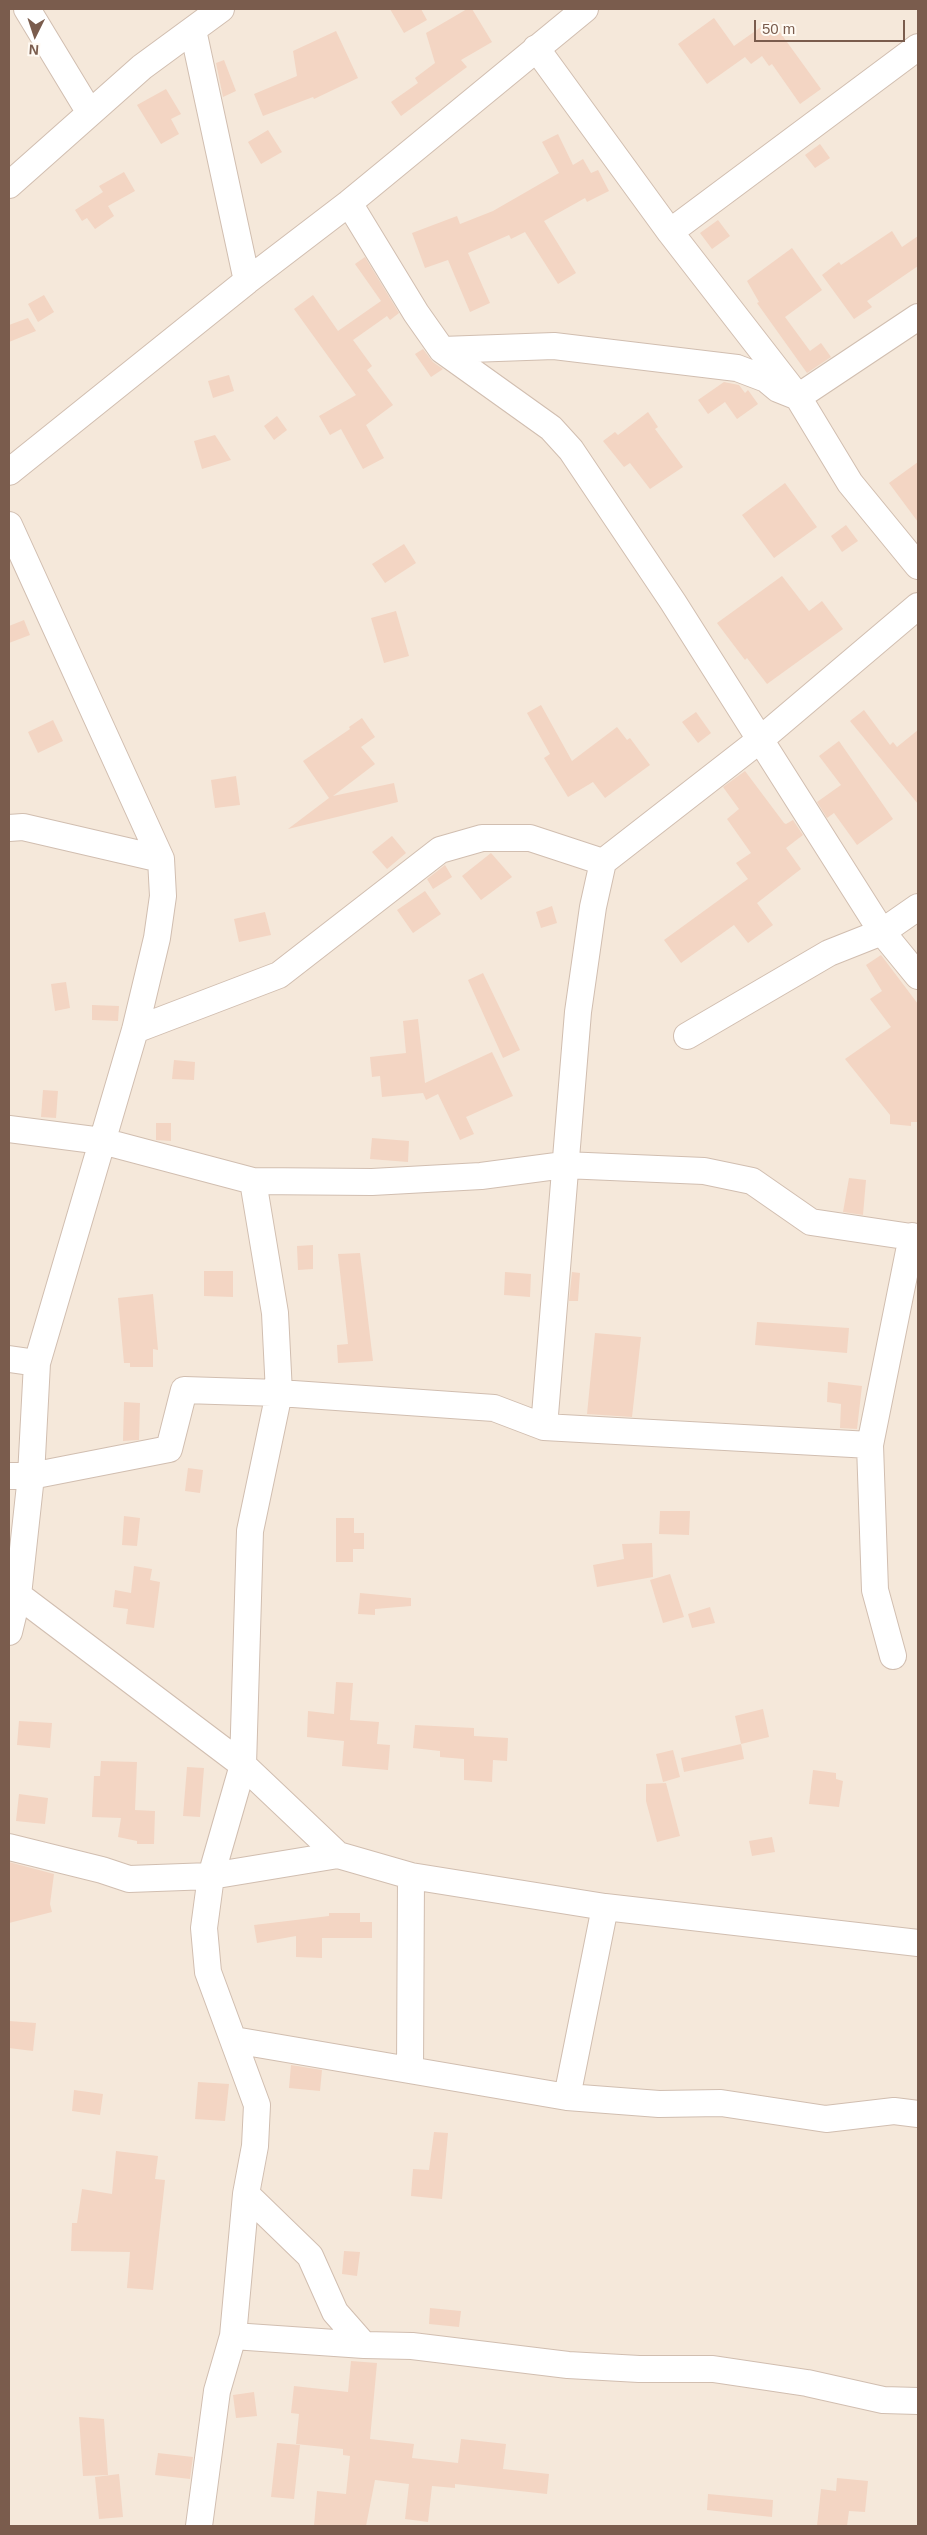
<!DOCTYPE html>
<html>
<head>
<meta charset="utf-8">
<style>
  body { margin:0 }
  #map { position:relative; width:927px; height:2535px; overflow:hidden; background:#fdf6ec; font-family:Helvetica,sans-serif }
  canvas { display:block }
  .frame { position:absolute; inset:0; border:10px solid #7a5c4d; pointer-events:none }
  .north { position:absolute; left:10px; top:10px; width:50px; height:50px; -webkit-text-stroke:4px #fffaf3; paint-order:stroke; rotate:184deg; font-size:14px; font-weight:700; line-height:20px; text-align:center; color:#7a5c4d }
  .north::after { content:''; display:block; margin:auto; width:18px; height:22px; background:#7a5c4d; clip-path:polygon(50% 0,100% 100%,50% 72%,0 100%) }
  .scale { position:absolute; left:754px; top:20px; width:151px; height:22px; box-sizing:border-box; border:2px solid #7a5c4d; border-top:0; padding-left:6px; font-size:15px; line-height:18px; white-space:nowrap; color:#7a5c4d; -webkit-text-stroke:4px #fffaf3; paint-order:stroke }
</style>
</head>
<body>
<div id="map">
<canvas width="927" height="2535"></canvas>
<div class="frame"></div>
<div class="north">N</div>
<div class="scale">50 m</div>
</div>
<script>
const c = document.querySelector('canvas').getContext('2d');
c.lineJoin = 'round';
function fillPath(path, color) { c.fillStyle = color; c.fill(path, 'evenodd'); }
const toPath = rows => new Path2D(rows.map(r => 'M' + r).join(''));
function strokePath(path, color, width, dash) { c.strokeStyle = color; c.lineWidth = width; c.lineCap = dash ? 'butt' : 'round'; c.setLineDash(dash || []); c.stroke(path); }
fillPath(toPath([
  [9,9,918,9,918,2526,9,2526]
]), '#f5e8da');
fillPath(toPath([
  [390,9,421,9,427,20,404,33],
  [467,9,472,9,492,42,461,60,467,67,401,116,391,102,418,83,415,78,435,63,426,33],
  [714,18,734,46,771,20,821,89,800,104,772,64,769,66,762,56,751,64,745,57,707,84,678,44],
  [336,31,358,78,314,99,313,97,263,116,254,94,297,76,293,51],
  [224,60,236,91,223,97,216,63],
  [166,89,181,114,171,119,179,134,161,144,137,105],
  [268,130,282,152,261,164,248,142],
  [558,134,573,165,583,159,591,173,598,170,609,191,587,202,585,198,544,221,576,273,558,284,525,232,511,239,509,235,468,253,490,303,470,312,448,260,425,268,412,233,457,216,460,224,493,211,559,173,542,142],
  [820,144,830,158,815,168,805,155],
  [124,172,135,191,108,206,114,216,95,229,87,218,82,221,75,210,103,192,99,186],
  [718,220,730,236,712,249,700,233],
  [892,231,902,247,918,236,918,266,867,301,872,307,854,319,822,275,839,262,841,265],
  [792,248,822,290,785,317,810,351,821,343,831,357,807,373,757,303,759,302,747,281],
  [365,257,399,313,390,320,387,316,353,340,372,366,367,370,393,405,366,425,384,458,363,469,341,429,330,435,319,416,356,395,294,309,313,295,338,331,381,301,355,264],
  [44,295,54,312,38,322,28,304],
  [28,318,36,331,9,342,9,325],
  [423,349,433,362,443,369,431,377,415,354],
  [229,375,234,391,213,398,208,381],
  [724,382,739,385,745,393,748,390,758,404,737,419,725,402,708,414,698,400],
  [648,412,658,427,655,429,683,467,650,489,630,463,624,467,603,441,615,432,618,435],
  [277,416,287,430,274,440,264,426],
  [215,435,231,460,202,469,194,441],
  [918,462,918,522,889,483],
  [785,483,817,527,774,558,742,515],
  [846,525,858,541,842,552,831,536],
  [404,544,416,563,385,583,372,564],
  [782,576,809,611,822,601,843,629,767,684,747,658,745,660,717,623],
  [396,611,409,656,384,663,371,618],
  [24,620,30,635,9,643,9,626],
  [541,705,572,761,617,727,627,740,630,738,650,765,605,798,593,782,568,797,544,758,550,754,527,713],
  [864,710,890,745,893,742,897,747,918,730,918,804,850,721],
  [696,712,711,733,698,743,682,722],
  [362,718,375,737,361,747,375,764,333,796,394,783,398,802,288,829,329,798,303,761,350,729,349,727],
  [53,720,63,741,38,753,28,732],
  [839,741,893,819,857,845,834,813,827,818,817,802,841,785,819,756],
  [745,771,784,823,786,824,793,820,803,835,786,848,801,869,757,903,773,925,748,943,734,925,681,963,664,940,748,879,736,863,751,853,727,819,739,809,723,787],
  [236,776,240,805,215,808,211,780],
  [392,836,406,853,387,869,372,852],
  [491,853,512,877,481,900,462,876],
  [445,865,452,877,433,889,427,879],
  [425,891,441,914,413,933,397,910],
  [552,906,557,923,541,928,536,912],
  [265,912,271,935,239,942,234,919],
  [881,955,918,1004,918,1122,911,1122,911,1126,890,1124,890,1115,845,1059,891,1027,870,999,882,991,866,965],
  [483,973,520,1050,503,1058,468,980],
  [66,982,70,1008,55,1011,51,984],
  [92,1005,119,1006,118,1021,92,1020],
  [418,1019,425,1083,492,1052,513,1096,466,1117,474,1134,460,1140,438,1094,426,1100,423,1093,382,1097,380,1076,372,1077,370,1057,406,1053,403,1021],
  [174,1060,195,1062,194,1080,172,1079],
  [43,1090,58,1091,56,1118,41,1117],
  [156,1123,171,1123,171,1141,156,1140],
  [372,1138,409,1141,408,1162,370,1159],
  [849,1178,866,1180,863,1215,843,1212],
  [313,1245,313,1269,298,1270,297,1246],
  [360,1253,373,1361,338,1363,337,1345,348,1344,338,1254],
  [204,1271,233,1271,233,1297,204,1296],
  [505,1272,531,1274,530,1297,504,1295],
  [572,1272,580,1273,578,1301,569,1301],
  [153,1294,158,1350,153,1349,153,1367,130,1367,130,1363,124,1363,118,1298],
  [757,1322,849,1328,847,1353,755,1345],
  [595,1333,641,1337,632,1417,587,1414],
  [828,1382,862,1386,857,1429,840,1428,841,1404,827,1402],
  [124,1402,140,1403,139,1440,123,1441],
  [188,1468,203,1470,200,1493,185,1491],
  [660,1511,690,1511,689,1535,659,1534],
  [124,1516,140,1518,137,1546,122,1545],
  [336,1518,354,1518,354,1533,364,1533,364,1549,353,1549,353,1562,336,1562],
  [652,1543,653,1577,597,1587,593,1565,624,1559,622,1544],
  [134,1566,152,1569,150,1580,160,1582,154,1628,126,1624,128,1609,113,1607,115,1590,131,1593],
  [670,1574,684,1617,663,1623,650,1580],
  [360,1593,411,1598,411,1606,375,1609,375,1615,358,1614],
  [710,1607,715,1623,692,1628,688,1614],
  [336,1682,353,1683,350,1720,379,1722,377,1744,390,1745,388,1770,342,1766,344,1741,307,1737,308,1711,334,1714],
  [763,1709,769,1737,741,1744,735,1716],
  [19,1721,52,1723,50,1748,17,1745],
  [415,1725,474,1728,474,1736,508,1738,507,1761,493,1760,492,1782,464,1780,464,1759,440,1757,440,1751,413,1748],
  [741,1744,744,1759,684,1772,681,1758],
  [673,1750,680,1777,663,1782,656,1754],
  [101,1761,137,1762,135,1810,155,1811,154,1844,137,1844,137,1841,118,1837,121,1818,92,1817,94,1776,100,1776],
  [187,1767,204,1768,200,1817,183,1816],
  [813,1770,836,1773,836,1779,843,1781,839,1807,809,1804],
  [666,1783,680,1836,657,1842,646,1801,646,1784],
  [19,1794,48,1798,45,1824,16,1821],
  [772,1837,775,1852,752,1856,749,1841],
  [9,1862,54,1874,50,1904,52,1912,9,1923],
  [329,1913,360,1913,360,1922,372,1922,372,1938,322,1938,322,1958,296,1957,296,1936,257,1943,254,1925,329,1916],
  [9,2021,36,2023,33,2051,9,2048],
  [291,2065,322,2070,320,2091,289,2088],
  [198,2082,229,2084,225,2121,195,2119],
  [74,2090,103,2094,100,2115,72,2111],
  [434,2132,448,2133,442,2199,411,2196,413,2169,429,2170],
  [116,2151,158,2156,155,2179,165,2180,153,2290,127,2288,130,2252,71,2251,72,2223,77,2223,82,2189,112,2194],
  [344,2251,360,2252,357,2276,342,2274],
  [430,2308,461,2311,459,2327,429,2324],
  [351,2361,377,2363,370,2439,414,2444,412,2458,458,2463,461,2439,506,2444,503,2469,549,2474,547,2494,455,2484,455,2488,432,2486,428,2522,405,2519,409,2484,375,2480,366,2526,314,2526,317,2491,346,2494,350,2456,343,2455,343,2449,296,2444,299,2414,291,2413,294,2386,348,2392],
  [254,2392,257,2416,236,2418,233,2395],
  [79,2417,104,2419,108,2475,83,2476],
  [277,2443,300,2445,294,2499,271,2497],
  [158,2453,193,2457,190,2479,155,2475],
  [119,2474,123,2517,99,2519,95,2477],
  [837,2478,868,2481,865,2512,849,2511,847,2526,817,2526,821,2489,836,2491],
  [708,2494,773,2500,772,2517,707,2510]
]), '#f3d5c3');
const minor = toPath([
  [27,9,90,113],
  [193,30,247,281],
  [536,48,670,232,798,397,850,483,918,566],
  [9,185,142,67,221,9],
  [349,203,416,313,442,350,551,428,571,450,673,602,882,932,918,976],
  [670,232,918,47],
  [442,350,554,346,737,368,766,379,778,389,798,397,918,317],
  [9,472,247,281,349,203,585,9],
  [9,525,161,859,163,896,157,938,135,1030,37,1363,31,1476,18,1595,9,1632],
  [9,828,23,827,161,859],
  [135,1030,279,975,440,850,482,838,530,838,603,862],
  [687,1036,829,953,882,932,918,907],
  [9,1129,102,1141,253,1181,372,1182,481,1176,564,1165,704,1171,752,1181,811,1222,918,1238],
  [253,1181,275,1313,279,1393,250,1531,243,1765,211,1876,204,1928,208,1972,257,2105,255,2146,246,2194,310,2256,335,2312,364,2345,412,2346,568,2365,639,2369,713,2369,807,2383,883,2400,918,2401],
  [9,1359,37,1363],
  [544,1427,578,1012,593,907,603,862,761,739,918,606],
  [9,1476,31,1476,169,1449,184,1390,279,1393,494,1408,544,1427,870,1445],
  [18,1595,243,1765,338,1855],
  [893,1656,875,1590,870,1445,912,1236],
  [9,1847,102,1870,129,1879,211,1876,338,1855,411,1876,605,1907,918,1943],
  [234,2040,567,2097,659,2104,721,2103,826,2119,894,2111,918,2114],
  [410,2070,411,1876],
  [567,2097,605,1907],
  [233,2336,364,2345],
  [199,2526,217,2391,233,2336,246,2194]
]);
strokePath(minor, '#d1beb0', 28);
strokePath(minor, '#fff', 26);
</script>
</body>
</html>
